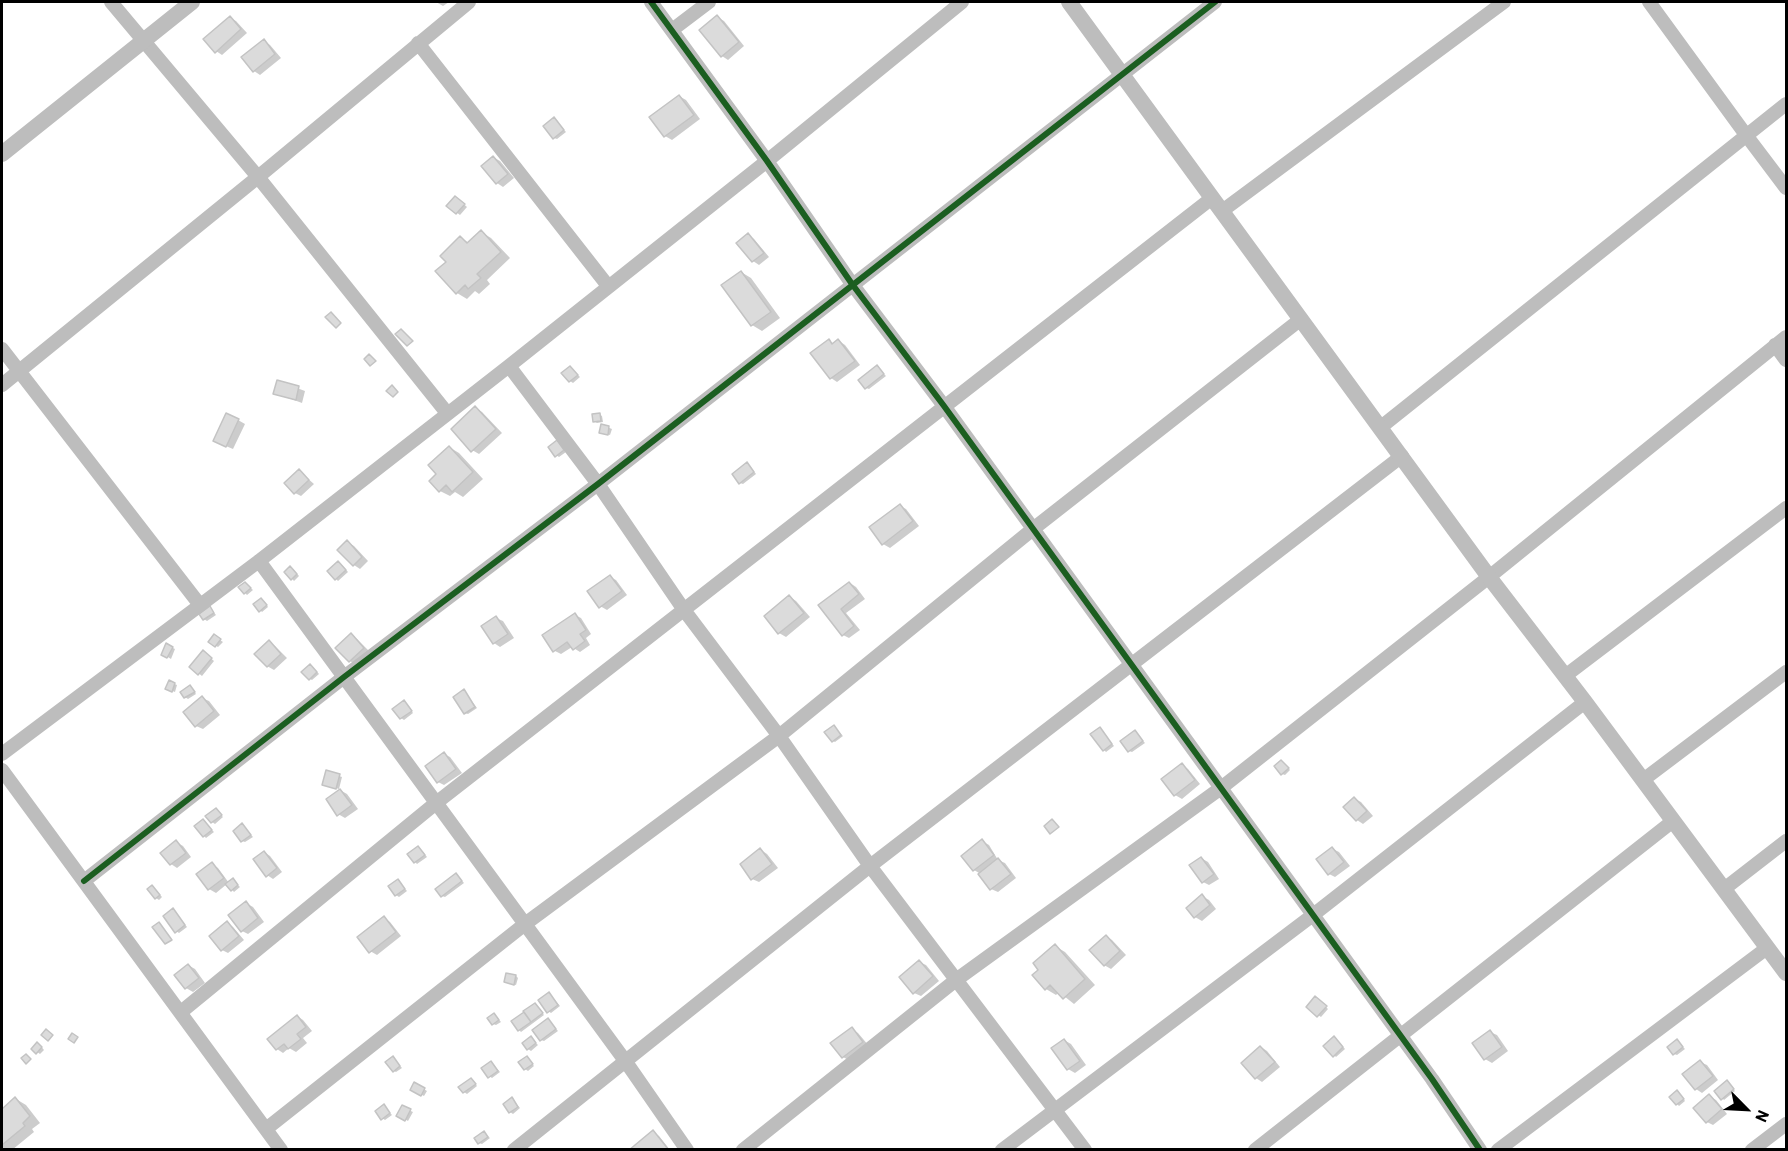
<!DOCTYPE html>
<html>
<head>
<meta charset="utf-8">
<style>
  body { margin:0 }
  #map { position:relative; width:1788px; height:1151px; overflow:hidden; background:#fff; font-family:Barlow,sans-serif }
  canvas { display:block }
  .frame { position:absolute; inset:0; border:3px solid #000; pointer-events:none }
  .north { position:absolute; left:1716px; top:1079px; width:60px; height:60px; -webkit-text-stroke:4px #fff; paint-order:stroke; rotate:114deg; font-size:16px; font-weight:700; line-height:24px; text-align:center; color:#000 }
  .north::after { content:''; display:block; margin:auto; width:21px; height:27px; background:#000; clip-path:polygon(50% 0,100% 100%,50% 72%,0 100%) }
</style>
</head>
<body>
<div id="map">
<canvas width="1788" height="1151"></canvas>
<div class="frame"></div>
<div class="north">N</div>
</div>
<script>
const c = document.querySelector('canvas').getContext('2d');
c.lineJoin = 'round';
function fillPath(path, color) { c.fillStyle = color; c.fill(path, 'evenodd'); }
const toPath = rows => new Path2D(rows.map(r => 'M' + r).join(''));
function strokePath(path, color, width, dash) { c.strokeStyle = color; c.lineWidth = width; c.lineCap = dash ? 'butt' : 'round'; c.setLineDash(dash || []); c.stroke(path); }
fillPath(toPath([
  [436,2,449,2,443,6],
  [717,17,724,21,744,46,728,60,722,56],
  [230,18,236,21,247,33,222,55,216,51],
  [264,41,270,45,281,58,260,75,254,71],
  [679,96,686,100,700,119,672,140,665,136,651,117],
  [554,119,566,132,557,139,554,138],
  [493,157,500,161,514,178,503,187,497,183],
  [458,199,467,207,460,215,448,206],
  [481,232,491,238,510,258,487,280,490,284,479,294,475,291,467,299,457,293,448,262,461,238,469,243],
  [748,235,754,239,769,257,759,265,753,261],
  [741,272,751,278,780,318,762,331,752,325],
  [829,341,835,344,839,341,845,345,860,365,837,382,831,378,812,353],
  [570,367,580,377,573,383,570,381],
  [877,367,886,376,869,389,866,388],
  [278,381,305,391,302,403,275,393],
  [475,408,482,412,502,433,479,454,472,450],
  [599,414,602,416,603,422,597,423,594,421],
  [238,420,245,424,233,449,221,444],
  [602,425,612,429,610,435,603,433],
  [557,442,566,452,559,457,556,455],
  [449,447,459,453,483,479,463,497,455,492,450,496,440,491],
  [750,466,756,474,743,484,740,483],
  [299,471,314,484,301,496,295,493],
  [900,506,906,509,919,526,890,548,883,544,871,528],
  [347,542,354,546,368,561,360,569,354,565],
  [341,564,348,572,338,581,336,579],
  [293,569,299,576,294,581,286,572],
  [610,577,616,580,627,595,607,610,600,606],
  [245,583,253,590,247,595,245,593],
  [850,583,856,587,865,599,846,613,860,630,849,638,843,635,820,606],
  [790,597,796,601,810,617,786,637,779,633,766,617],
  [264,601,268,607,262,612,260,610],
  [210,608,216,615,207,621,204,619],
  [575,615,581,618,591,634,586,638,590,645,580,652,572,647,561,654,555,651],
  [496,618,503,621,514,638,500,647,494,643],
  [351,635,357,639,370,652,356,665,350,661],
  [217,638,223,642,218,647,210,642],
  [269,642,275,646,287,658,274,670,267,666],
  [167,645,175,649,171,659,163,654],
  [206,654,214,661,202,676,191,667],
  [313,667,319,674,312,680,310,679],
  [170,682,177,685,175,692,167,689],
  [191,687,196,694,188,699,185,697],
  [464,691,477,708,468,714,465,713],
  [202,698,209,701,220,715,203,729,196,726],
  [406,704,413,713,404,720,401,718],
  [834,727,843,736,835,742,833,741],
  [1100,729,1114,746,1106,752,1104,750],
  [1135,732,1145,743,1132,752,1129,751],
  [444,754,450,757,462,773,444,785,438,782],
  [1284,763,1290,770,1285,775,1282,774],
  [1182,765,1188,769,1200,784,1182,799,1175,795],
  [339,776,342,777,339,789,326,785],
  [340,790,347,794,358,809,345,818,338,814],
  [1355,799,1361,802,1373,816,1363,824,1357,820],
  [216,810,223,817,215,824,212,822],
  [203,821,214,832,206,838,204,836],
  [242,825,253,837,245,842,242,841],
  [982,841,989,845,998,860,1005,863,1016,878,998,892,991,889,979,873,974,870],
  [176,842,183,846,191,857,177,868,171,864],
  [419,847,427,857,417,864,415,862],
  [1333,849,1339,852,1350,866,1335,877,1329,874],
  [761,850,767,854,778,868,759,882,752,879],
  [264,852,270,856,282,872,273,879,267,875],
  [1201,858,1208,862,1219,879,1209,885,1203,882],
  [212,864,218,868,229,883,235,882,240,887,234,892,227,884,216,893,209,889],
  [456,874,464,883,445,897,442,896],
  [398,881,407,891,399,897,396,895],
  [152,886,162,897,159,900,156,898],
  [1202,896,1209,900,1216,909,1202,921,1195,917,1188,908],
  [246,903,253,907,264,922,248,934,242,931],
  [173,910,187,927,179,933,176,931],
  [384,918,390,922,401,936,377,955,370,951],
  [227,923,233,927,244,940,228,953,222,950],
  [1106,936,1112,940,1126,955,1111,969,1104,965],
  [1055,946,1065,952,1095,985,1074,1004,1059,992,1056,995,1046,989,1040,970],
  [919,962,926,965,939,981,921,996,914,993],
  [188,965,195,969,205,983,193,992,186,988,176,975],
  [516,976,518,978,516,985,508,983],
  [549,993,560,1006,551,1013,548,1011],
  [1318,999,1328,1009,1321,1017,1318,1015],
  [535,1005,544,1015,521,1032,519,1030],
  [495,1015,501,1022,496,1025,493,1024],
  [297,1016,303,1020,312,1031,303,1038,307,1043,296,1052,289,1048,283,1053,277,1049],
  [548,1020,558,1031,544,1041,541,1040],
  [852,1029,858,1033,869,1046,850,1061,843,1057],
  [1490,1032,1497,1035,1508,1051,1492,1063,1485,1059],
  [531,1038,538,1045,531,1051,528,1049],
  [1064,1040,1071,1044,1086,1065,1075,1073,1068,1069,1053,1048],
  [1337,1040,1345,1049,1336,1057,1334,1055],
  [1677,1041,1685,1049,1677,1055,1674,1054],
  [40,1045,44,1050,40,1054,33,1049],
  [1261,1047,1267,1051,1280,1067,1262,1082,1256,1078],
  [527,1058,534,1066,528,1071,525,1069],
  [395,1060,402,1068,396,1072,394,1071],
  [1700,1062,1707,1065,1718,1080,1702,1093,1696,1089],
  [492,1063,500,1072,492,1078,489,1076],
  [471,1079,477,1086,467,1094,464,1092],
  [1727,1082,1735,1091,1724,1100,1722,1098],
  [415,1084,427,1091,424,1096,412,1090],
  [1680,1094,1685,1101,1679,1106,1677,1104],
  [1709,1096,1716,1100,1727,1114,1713,1125,1707,1122],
  [16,1099,26,1105,40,1123,32,1129,34,1132,12,1150,2,1150,2,1111],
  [512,1099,520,1108,513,1114,510,1112],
  [384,1106,392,1115,385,1120,382,1118],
  [402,1107,413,1112,408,1121,398,1115],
  [653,1132,659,1136,670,1150,631,1150],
  [484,1133,490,1138,482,1144,479,1143]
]), '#0003');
const building = toPath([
  [717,15,739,42,721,57,699,30,717,15],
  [230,16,241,29,215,53,203,39,230,16],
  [264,39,275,54,253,72,241,57,264,39],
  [679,95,694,115,664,137,649,117,679,95],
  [554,117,564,130,553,139,543,126,554,117],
  [493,156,508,174,496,184,481,166,493,156],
  [455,196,465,204,456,214,446,206,455,196],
  [481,230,501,252,477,274,481,278,468,289,465,285,456,294,435,271,446,262,440,256,460,236,467,243,481,230],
  [748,233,764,253,752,262,736,243,748,233],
  [741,271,771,312,751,326,721,285,741,271],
  [331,312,341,323,336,328,325,317,331,312],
  [401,329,413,341,407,346,395,334,401,329],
  [829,339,832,344,838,339,855,361,830,379,810,353,829,339],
  [369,354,376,361,370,366,364,359,369,354],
  [877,365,884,374,865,389,858,380,877,365],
  [570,366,578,375,569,382,561,373,570,366],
  [277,380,299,386,296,400,273,394,277,380],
  [392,385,398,392,393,397,386,391,392,385],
  [475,406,496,429,471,452,451,429,475,406],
  [226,413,239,419,226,447,213,441,226,413],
  [600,413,601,421,593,422,592,414,600,413],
  [601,424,609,426,608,435,599,433,601,424],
  [557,440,564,450,555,457,548,447,557,440],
  [449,446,473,472,452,492,446,485,439,492,429,481,436,474,428,465,449,446],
  [747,462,754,472,739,484,732,474,747,462],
  [299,469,309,480,294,494,284,483,299,469],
  [900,504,913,521,882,545,869,527,900,504],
  [347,540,362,557,353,566,337,550,347,540],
  [338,561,346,570,335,580,327,571,338,561],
  [290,566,297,574,291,580,284,572,290,566],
  [610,575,622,591,599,608,587,591,610,575],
  [245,582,251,588,244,594,238,587,245,582],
  [849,582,859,594,841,609,854,626,842,636,818,605,849,582],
  [789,595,804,613,778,634,764,616,789,595],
  [261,598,267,605,259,612,253,604,261,598],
  [210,606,214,613,203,620,199,614,210,606],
  [575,613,586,630,580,634,585,641,573,650,567,642,553,652,542,635,575,613],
  [496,616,508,634,493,644,481,626,496,616],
  [351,633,364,648,349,662,335,648,351,633],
  [214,634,221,639,215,647,208,642,214,634],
  [269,640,281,654,267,667,254,654,269,640],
  [166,643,173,647,167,658,161,655,166,643],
  [203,650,212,658,198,675,189,667,203,650],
  [310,664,317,672,309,680,301,672,310,664],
  [169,680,175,683,172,692,165,689,169,680],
  [190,685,195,692,184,698,180,692,190,685],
  [464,689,475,707,464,714,453,697,464,689],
  [202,696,214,711,195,727,183,712,202,696],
  [404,700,412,711,400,719,392,709,404,700],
  [834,725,841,735,832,742,824,732,834,725],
  [1100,727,1112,744,1103,751,1090,734,1100,727],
  [1135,730,1143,741,1128,752,1120,741,1135,730],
  [444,752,456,769,437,783,425,766,444,752],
  [1281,760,1289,768,1281,775,1274,766,1281,760],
  [1182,763,1195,780,1174,796,1161,779,1182,763],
  [326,770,340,774,336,789,322,785,326,770],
  [340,789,352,805,337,816,326,799,340,789],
  [1354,797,1367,811,1356,821,1343,807,1354,797],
  [216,808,222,815,211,823,205,816,216,808],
  [203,819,212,830,203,837,194,826,203,819],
  [1052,819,1059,827,1050,834,1044,826,1052,819],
  [242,823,251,835,241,842,233,831,242,823],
  [982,839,994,855,973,871,961,856,982,839],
  [176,840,186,853,170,865,160,853,176,840],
  [418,846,425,855,414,863,407,854,418,846],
  [1332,847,1344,862,1328,875,1316,859,1332,847],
  [760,848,772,864,751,880,740,864,760,848],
  [264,851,277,868,266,877,253,859,264,851],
  [1201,857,1214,874,1202,883,1189,865,1201,857],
  [998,858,1011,874,990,890,978,874,998,858],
  [212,862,224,878,208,890,196,874,212,862],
  [456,873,462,881,441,897,435,889,456,873],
  [233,878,238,885,231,891,225,884,233,878],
  [398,879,405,889,395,896,388,886,398,879],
  [152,885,160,895,155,899,147,889,152,885],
  [1202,894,1210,905,1194,918,1186,908,1202,894],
  [246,901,258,918,241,932,228,915,246,901],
  [173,908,185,925,175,933,163,916,173,908],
  [384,916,396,932,369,953,357,937,384,916],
  [227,921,239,936,221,951,209,936,227,921],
  [159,922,172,940,165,944,152,927,159,922],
  [1106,935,1120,951,1104,966,1089,950,1106,935],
  [1055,944,1085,979,1063,999,1050,985,1045,990,1032,975,1038,970,1033,963,1055,944],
  [919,960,933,976,913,994,899,977,919,960],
  [188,964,199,978,185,989,174,975,188,964],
  [506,973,516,975,514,985,504,982,506,973],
  [549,992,558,1005,547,1013,538,1000,549,992],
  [1315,996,1327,1006,1317,1017,1306,1007,1315,996],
  [535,1003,543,1013,531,1022,523,1011,535,1003],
  [524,1012,531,1022,518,1031,511,1021,524,1012],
  [494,1013,499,1020,492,1025,487,1018,494,1013],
  [297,1015,306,1027,297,1034,301,1039,288,1049,284,1044,276,1050,267,1039,297,1015],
  [548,1018,556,1029,540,1041,532,1030,548,1018],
  [852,1027,863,1042,842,1058,830,1043,852,1027],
  [46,1029,53,1035,48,1041,41,1035,46,1029],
  [1490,1030,1502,1047,1484,1060,1472,1043,1490,1030],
  [72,1033,78,1037,74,1043,68,1039,72,1033],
  [531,1036,536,1043,527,1050,522,1043,531,1036],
  [1334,1036,1343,1047,1333,1057,1323,1046,1334,1036],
  [1064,1039,1080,1061,1067,1070,1051,1048,1064,1039],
  [1677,1039,1683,1047,1673,1055,1667,1047,1677,1039],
  [37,1042,42,1047,36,1054,31,1049,37,1042],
  [1260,1046,1275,1062,1255,1079,1241,1063,1260,1046],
  [26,1054,31,1059,26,1064,21,1058,26,1054],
  [393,1056,400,1066,393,1072,385,1062,393,1056],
  [527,1056,533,1064,524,1070,518,1062,527,1056],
  [1700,1060,1713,1076,1695,1090,1682,1074,1700,1060],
  [491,1061,498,1071,488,1078,481,1068,491,1061],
  [471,1078,476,1084,463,1093,458,1087,471,1078],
  [1727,1080,1734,1089,1721,1100,1714,1091,1727,1080],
  [414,1082,425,1088,421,1096,410,1090,414,1082],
  [1677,1090,1684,1099,1676,1105,1669,1097,1677,1090],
  [1709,1094,1722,1109,1706,1123,1693,1108,1709,1094],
  [15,1097,30,1116,23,1123,25,1126,2,1145,2,1109,15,1097],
  [512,1097,518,1107,509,1113,503,1104,512,1097],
  [384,1104,390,1113,381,1120,375,1111,384,1104],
  [402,1105,411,1109,405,1121,396,1116,402,1105],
  [653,1130,668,1149,629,1150,653,1130],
  [484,1131,488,1137,478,1144,474,1138,484,1131]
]);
fillPath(building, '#dbdbdb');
strokePath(building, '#c3c3c3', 1.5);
strokePath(toPath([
  [111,2,258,177,447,413],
  [651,2,767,161,852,284,944,406,1432,1079,1480,1150],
  [1649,2,1746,135,1786,188],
  [672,30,709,2],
  [418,43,608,286],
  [1222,211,1504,2],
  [1775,345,1786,360],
  [2,349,200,605],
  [509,366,598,484,684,610,779,736,870,866,1085,1150],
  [2,385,258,177,469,2],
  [1381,427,1786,104],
  [259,561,626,1062,687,1150],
  [1565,676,1786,508],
  [2,754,259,561,509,366,767,161,962,2],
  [2,770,281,1150],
  [1643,780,1786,672],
  [84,881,344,677,598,484,1215,2],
  [1724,889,1786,841],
  [181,1012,436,803,1212,198],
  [266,1129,525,924,779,736,1033,529,1301,319],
  [514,1150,870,866,1402,456],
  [743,1150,956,980,1221,788,1489,577,1786,337],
  [1002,1150,1313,915,1585,702],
  [1255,1150,1673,821],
  [1498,1150,1767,948],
  [1752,1150,1786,1124]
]), '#bdbdbd', 14);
strokePath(toPath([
  [1069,2,1489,577,1585,702,1786,973],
  [2,154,192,2]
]), '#bdbdbd', 16);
strokePath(toPath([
  [651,2,767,161,852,284,944,406,1432,1079,1480,1150],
  [84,881,344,677,598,484,1215,2]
]), '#1b5e20', 6);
</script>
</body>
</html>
